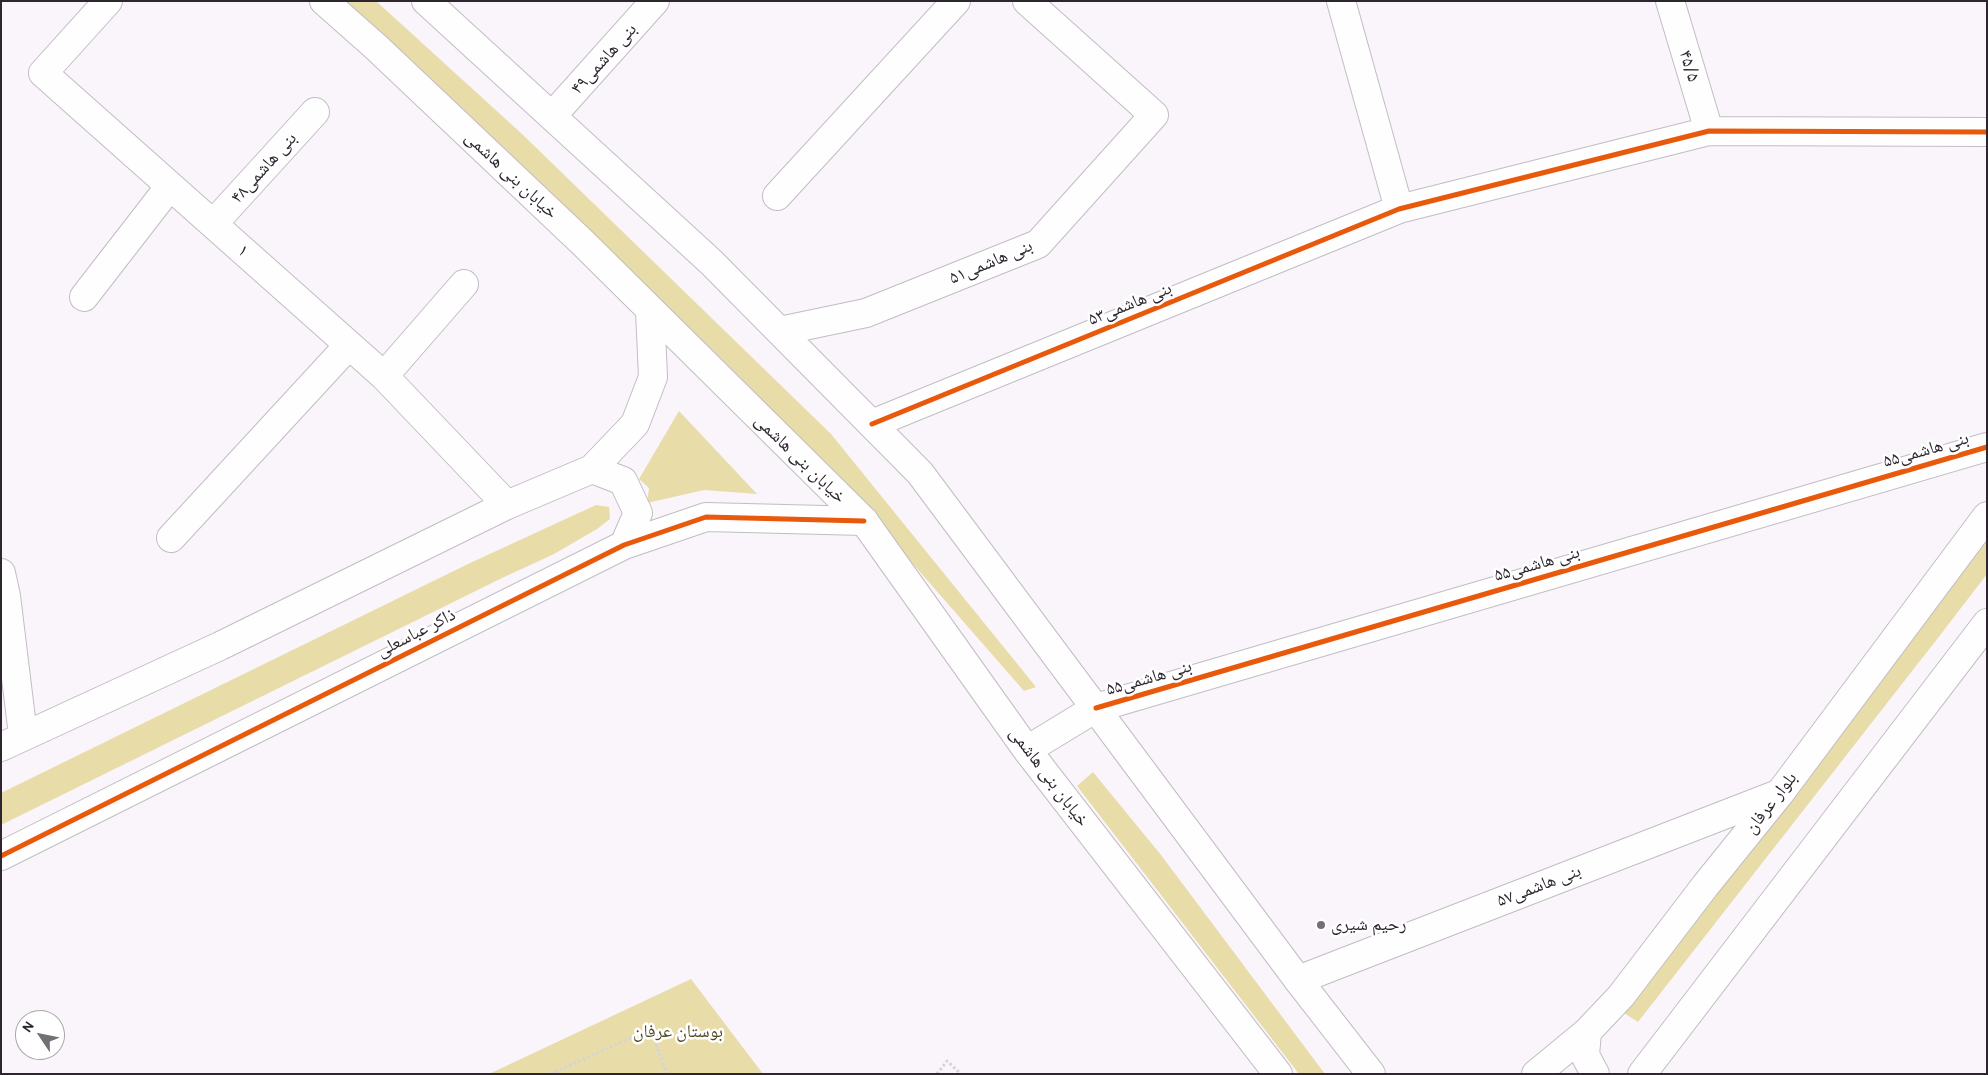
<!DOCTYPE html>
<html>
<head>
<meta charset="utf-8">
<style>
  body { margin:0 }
  #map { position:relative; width:1988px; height:1075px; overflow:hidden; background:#f9f5fa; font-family:Karla,sans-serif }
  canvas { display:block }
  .frame { position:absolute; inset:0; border:2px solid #2d262f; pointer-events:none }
  .north { position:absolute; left:15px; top:1010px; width:50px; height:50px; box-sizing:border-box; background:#fff; border:1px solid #aba8ac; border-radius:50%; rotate:304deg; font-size:14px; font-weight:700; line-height:20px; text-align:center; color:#2d262f }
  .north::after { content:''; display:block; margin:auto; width:18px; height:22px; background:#746e76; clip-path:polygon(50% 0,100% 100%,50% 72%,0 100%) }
</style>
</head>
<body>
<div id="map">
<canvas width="1988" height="1075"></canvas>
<div class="frame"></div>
<div class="north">N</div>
</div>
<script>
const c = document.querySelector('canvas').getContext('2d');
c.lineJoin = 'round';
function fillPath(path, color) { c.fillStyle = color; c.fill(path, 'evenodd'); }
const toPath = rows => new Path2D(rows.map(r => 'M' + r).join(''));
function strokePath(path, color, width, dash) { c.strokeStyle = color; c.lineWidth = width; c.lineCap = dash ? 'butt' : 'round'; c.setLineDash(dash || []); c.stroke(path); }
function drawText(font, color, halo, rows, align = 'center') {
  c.font = font + ' Karla,"Noto Naskh Arabic",sans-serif'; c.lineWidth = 5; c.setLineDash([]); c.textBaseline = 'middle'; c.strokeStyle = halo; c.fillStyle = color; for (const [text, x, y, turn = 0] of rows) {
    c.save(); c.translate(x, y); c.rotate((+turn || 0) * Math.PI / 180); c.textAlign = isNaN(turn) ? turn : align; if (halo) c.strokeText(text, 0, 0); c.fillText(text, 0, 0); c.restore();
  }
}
fillPath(toPath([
  [345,1,376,1,522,134,831,434,1036,687,1024,691,851,493,578,219],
  [679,411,757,494,704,490,647,503,649,488,639,479],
  [596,505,609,507,610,519,597,529,554,554,502,578,1,825,1,793,468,564],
  [1987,541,1987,574,1941,634,1638,1022,1624,1013],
  [1093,772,1161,855,1325,1074,1299,1074,1077,786],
  [691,979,763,1074,489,1074]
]), '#e8dca9');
const minor = toPath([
  [108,1,43,73,384,376,507,505],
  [1341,1,1399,209],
  [1670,1,1709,131],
  [552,116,655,1],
  [777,196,956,1],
  [213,224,315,112],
  [84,297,170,186],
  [780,331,866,313,1038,244,1154,115,1027,1],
  [384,376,464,284],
  [872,424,1399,209,1709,131,1987,132],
  [592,469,623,481,638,513,624,545],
  [171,538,349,345],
  [1,573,6,596,23,735],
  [1096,708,1987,447],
  [1,747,220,646,507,505,592,469,635,424,653,377,650,311],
  [1,856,624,545,706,517,864,521],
  [1298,980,1778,794],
  [1587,1032,1585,1055,1595,1074],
  [1536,1074,1587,1032,1621,996,1705,886,1780,793,1987,516],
  [1642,1074,1987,623]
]);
const major = toPath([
  [324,1,376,47,582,242,864,521,1027,750,1278,1074],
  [426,1,711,262,920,473,1298,980,1371,1074],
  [1027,750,1096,708]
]);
strokePath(minor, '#c2bdc4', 30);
strokePath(major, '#c2bdc4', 30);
strokePath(toPath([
  [551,1074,650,1029,667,1074],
  [937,1074,947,1061,961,1074]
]), '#d5d3d6', 3, [2.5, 2.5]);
strokePath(minor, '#fefefe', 28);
strokePath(major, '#fefefe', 28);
strokePath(toPath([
  [872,424,1399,209,1709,131,1987,132],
  [1096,708,1987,447],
  [1,856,624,545,706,517,864,521]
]), '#e8590c', 5);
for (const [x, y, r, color] of [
  [1321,925,5,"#746e76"]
]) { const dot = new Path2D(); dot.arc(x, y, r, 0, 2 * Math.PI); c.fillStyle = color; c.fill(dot); strokePath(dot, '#fff', 2); }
drawText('18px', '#2d262f', '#fff', [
  ["بنی هاشمی۴۹",604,59,-48],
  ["۴۵/۵",1689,66,73],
  ["۴۸بنی هاشمی",264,168,-48],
  ["خیابان بنی هاشمی",511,175,43],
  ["۱",243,251,42],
  ["بنی هاشمی۵۱",991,262,-23],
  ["بنی هاشمی۵۳",1130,304,-22],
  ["بنی هاشمی۵۵",1926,450,-16],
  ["خیابان بنی هاشمی",800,459,44],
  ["بنی هاشمی۵۵",1537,564,-16],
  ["ذاکر عباسعلی",416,633,-27],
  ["بنی هاشمی۵۵",1149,678,-16],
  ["خیابان بنی هاشمی",1049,777,53],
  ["بلوار عرفان",1771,803,-52],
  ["بنی هاشمی۵۷",1539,886,-21]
]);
drawText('18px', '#2d262f', '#fff', [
  ["رحیم شیری",1331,925]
], 'left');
drawText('18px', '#51491f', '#fff', [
  ["بوستان عرفان",678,1032]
]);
</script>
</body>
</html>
